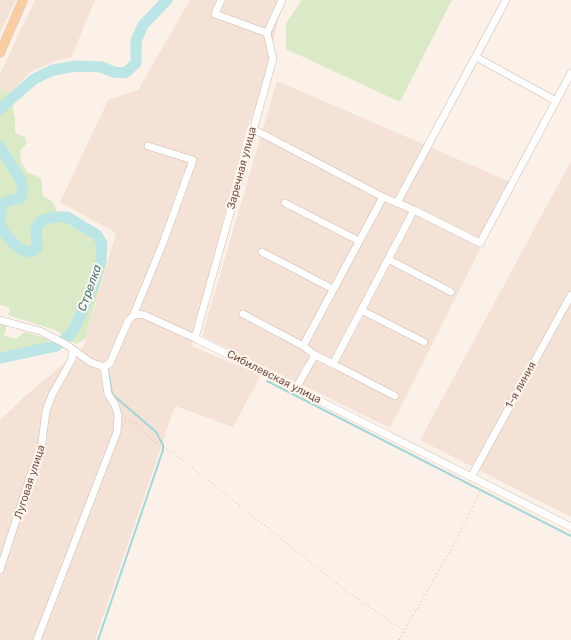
<!DOCTYPE html>
<html>
<head>
<meta charset="utf-8">
<style>
  body { margin:0 }
  canvas { display:block; background:#fcf1e8 }
</style>
</head>
<body>
<canvas width="571" height="640"></canvas>
<script>
const c = document.querySelector('canvas').getContext('2d');
c.lineJoin = 'round';
function fillPath(path, color) { c.fillStyle = color; c.fill(path, 'evenodd'); }
const toPath = rows => new Path2D(rows.map(r => 'M' + r).join(''));
function strokePath(path, color, width, dash) { c.strokeStyle = color; c.lineWidth = width; c.lineCap = dash ? 'butt' : 'round'; c.setLineDash(dash || []); c.stroke(path); }
function drawText(font, color, halo, rows, align = 'center') {
  c.font = font + ' Rubik,sans-serif'; c.lineWidth = 4; c.setLineDash([]); c.textBaseline = 'middle'; c.strokeStyle = halo; c.fillStyle = color; for (const [text, x, y, turn = 0] of rows) {
    c.save(); c.translate(x, y); c.rotate((+turn || 0) * Math.PI / 180); c.textAlign = isNaN(turn) ? turn : align; if (halo) c.strokeText(text, 0, 0); c.fillText(text, 0, 0); c.restore();
  }
}
fillPath(toPath([
  [0,0,16,0,0,33],
  [35,0,95,0,71,58,61,59,30,72,11,93,0,89,0,74],
  [190,0,283,0,261,93,247,129,191,346,261,375,233,427,175,406,95,640,0,640,0,420,25,396,83,348,116,233,60,202,108,100,138,90],
  [277,81,513,183,390,428,202,336],
  [571,161,571,517,420,440]
]), '#f4e2d6');
fillPath(toPath([
  [302,0,452,0,400,102,286,49,286,23],
  [0,89,11,93,0,102],
  [3,102,12,104,15,118,15,133,25,137,27,143,20,151,21,162,27,172,41,178,43,196,53,202,57,211,65,218,88,231,89,238,99,242,106,257,106,266,85,339,76,344,55,330,8,315,10,308,0,305,0,104],
  [0,324,7,325,4,336,16,339,25,332,51,340,32,348,19,348,12,353,0,355]
]), '#daeac6');
strokePath(toPath([
  [267,381,571,536],
  [98,640,163,450,163,445,156,432,112,394,109,375]
]), '#a3d6d7', 2);
strokePath(toPath([
  [0,109,34,79,53,70,76,66,101,67,114,72,125,73,136,63,136,41,143,25,167,0],
  [0,147,21,181,23,190,20,198,7,201,1,207,0,221],
  [0,224,7,237,22,250,31,252,37,248,36,228,41,221,53,217,67,217,97,235,102,244,101,261,91,292,76,325,68,337,56,346,0,358]
]), '#bce5e6', 11);
const minor = toPath([
  [221,0,215,14,267,33],
  [476,57,556,101],
  [253,129,383,197,303,346,315,355,296,388],
  [285,203,359,241],
  [397,203,506,0],
  [414,210,480,243,571,73],
  [262,252,333,289],
  [388,259,451,292],
  [361,310,424,342],
  [243,314,303,346],
  [133,316,163,243,193,160,148,146],
  [0,320,40,331,67,345,90,362,104,367,110,363,128,321,133,316,138,314,144,315,195,338,571,527],
  [195,338,273,59,267,33,282,0],
  [315,355,333,364,414,210,383,197],
  [333,364,395,396],
  [471,477,571,295],
  [0,570,31,474,41,450,46,411,52,395,72,359,73,350],
  [37,640,117,432,118,415,115,405,108,394,104,367]
]);
const major = toPath([
  [0,53,23,0]
]);
strokePath(minor, '#d0bab0', 8);
strokePath(major, '#d9cfcd', 10);
strokePath(toPath([
  [125,419,137,424,153,441,183,460,346,591,405,631],
  [399,640,457,539,481,489]
]), '#d6b0a3', 1, [1, 3]);
strokePath(minor, '#fff', 7);
strokePath(major, '#f9cda2', 9);
drawText('11px', '#76554c', '#fff6ee', [
  ["Заречная улица",242,168,-75],
  ["Сибилевская улица",274,377,27],
  ["1-я линия",521,385,-61],
  ["Луговая улица",30,482,-72]
]);
drawText('italic 12px', '#40797b', '#fff6ee', [
  ["Стрелка",90,288,-70]
]);
</script>
</body>
</html>
